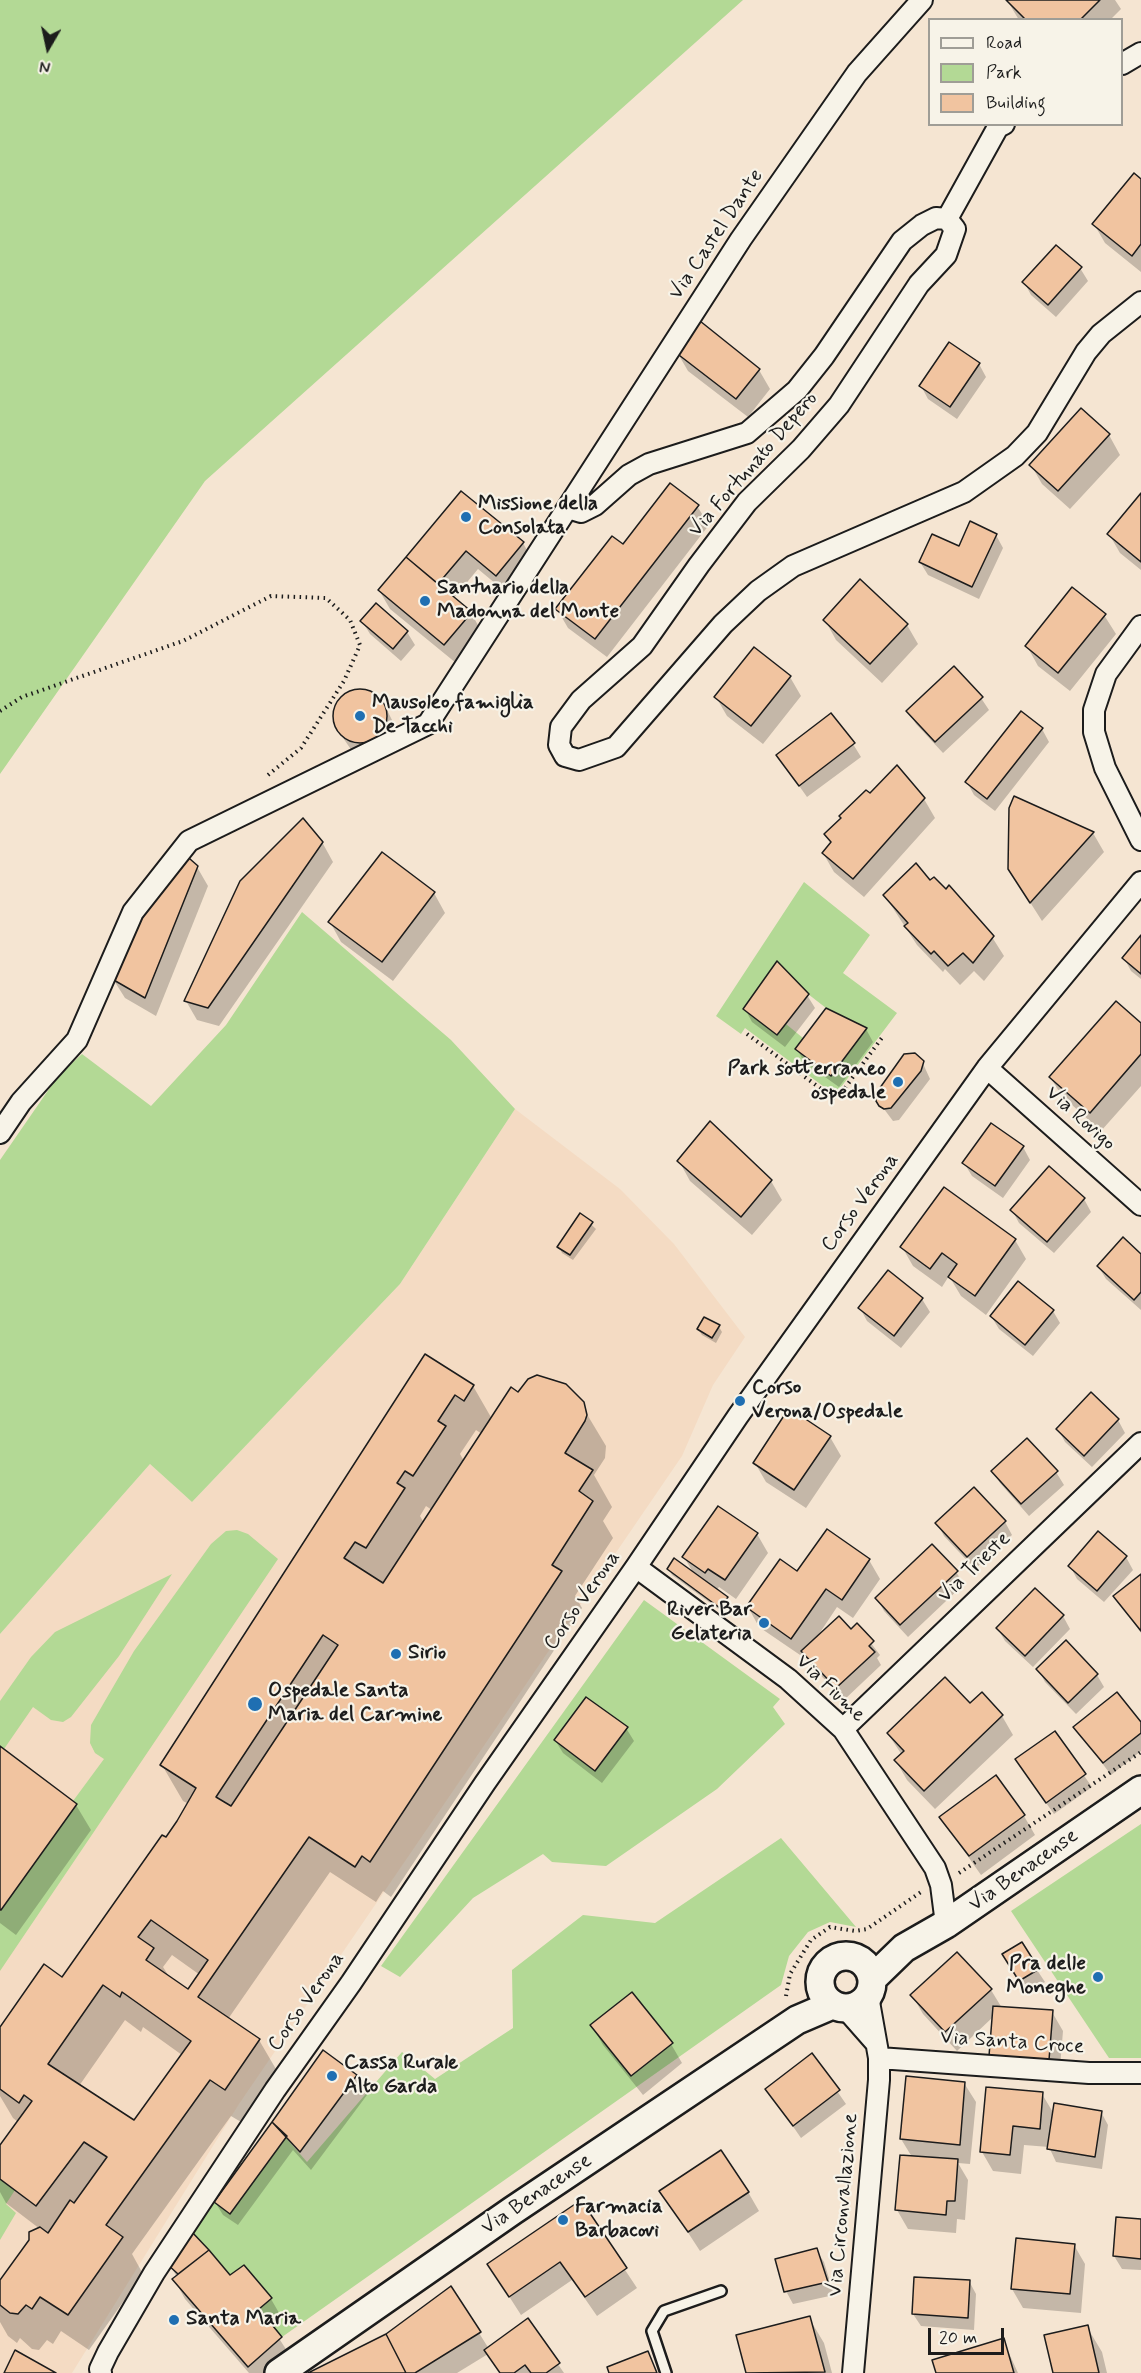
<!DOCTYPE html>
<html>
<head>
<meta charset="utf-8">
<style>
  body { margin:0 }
  #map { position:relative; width:1141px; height:2373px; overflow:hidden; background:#f5e5d2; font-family:Mynerve,sans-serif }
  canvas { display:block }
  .legend { position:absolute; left:928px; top:18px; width:195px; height:108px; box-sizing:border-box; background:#f7f3e8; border:2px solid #9f9d96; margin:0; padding:8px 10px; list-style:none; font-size:18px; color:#1c1c1c }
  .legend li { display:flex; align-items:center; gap:12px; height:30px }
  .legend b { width:30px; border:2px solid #9f9d96 }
  .north { position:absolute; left:18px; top:18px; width:60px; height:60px; -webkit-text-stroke:4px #f7f3e8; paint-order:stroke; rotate:189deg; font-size:16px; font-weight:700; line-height:24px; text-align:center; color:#1c1c1c }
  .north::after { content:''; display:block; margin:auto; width:21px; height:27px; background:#1c1c1c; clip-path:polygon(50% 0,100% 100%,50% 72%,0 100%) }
  .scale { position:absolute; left:928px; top:2328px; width:76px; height:27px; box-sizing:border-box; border:3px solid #1c1c1c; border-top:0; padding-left:8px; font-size:18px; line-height:21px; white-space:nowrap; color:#1c1c1c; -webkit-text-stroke:4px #f7f3e8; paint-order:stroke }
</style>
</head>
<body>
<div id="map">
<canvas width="1141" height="2373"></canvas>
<ul class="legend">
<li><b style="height:8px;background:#f7f3e8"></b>Road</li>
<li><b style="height:16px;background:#b3d995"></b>Park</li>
<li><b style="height:16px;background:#f1c4a0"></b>Building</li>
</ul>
<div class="north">N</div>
<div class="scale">20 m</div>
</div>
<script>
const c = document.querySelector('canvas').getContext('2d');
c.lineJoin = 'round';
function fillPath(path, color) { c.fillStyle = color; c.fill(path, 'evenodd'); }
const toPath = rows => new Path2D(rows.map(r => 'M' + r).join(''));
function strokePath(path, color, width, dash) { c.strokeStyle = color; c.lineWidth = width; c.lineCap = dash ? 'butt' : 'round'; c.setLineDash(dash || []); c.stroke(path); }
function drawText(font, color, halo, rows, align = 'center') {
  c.font = font + ' Mynerve,sans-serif'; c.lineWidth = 4.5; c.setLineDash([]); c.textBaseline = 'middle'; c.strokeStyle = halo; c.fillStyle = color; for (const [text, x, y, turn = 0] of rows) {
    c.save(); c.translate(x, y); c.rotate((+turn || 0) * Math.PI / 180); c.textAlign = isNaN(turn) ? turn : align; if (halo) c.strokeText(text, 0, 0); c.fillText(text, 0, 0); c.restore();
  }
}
fillPath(toPath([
  [515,1109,620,1189,674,1244,745,1337,713,1385,682,1456,239,2104,72,2373,0,2373,0,1634,150,1464,192,1502,400,1284]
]), '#f4dbc3');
fillPath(toPath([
  [0,0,743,0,205,481,0,774],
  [804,882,870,935,843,973,897,1013,835,1095,745,1028,741,1034,716,1016],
  [808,994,826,1008,866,1028,831,1076,795,1049,803,1038,786,1024,777,1035,743,1009],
  [302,912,451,1040,515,1109,400,1284,192,1502,150,1464,0,1634,0,1160,58,1076,82,1054,151,1106,226,1025],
  [237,1530,248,1534,278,1559,0,1971,0,1911,77,1804,73,1801,104,1759,95,1753,90,1743,91,1725,134,1651,211,1544,226,1531],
  [172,1574,119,1656,71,1717,63,1722,51,1720,33,1707,4,1749,0,1746,0,1701,31,1657,55,1632],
  [644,1600,780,1699,773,1707,785,1724,717,1789,606,1866,552,1862,543,1854,473,1898,400,1977,381,1966],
  [1141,1824,1141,2058,1109,2058,1011,1911],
  [781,1838,856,1927,830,1922,808,1932,789,1956,781,1985,282,2337,259,2309,272,2298,244,2266,230,2275,191,2231,272,2122,307,2162,402,2052,435,2079,513,2028,512,1970,583,1915,655,1923],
  [0,2179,15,2190,6,2204,16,2213,0,2240]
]), '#b3d995');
fillPath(toPath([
  [1007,0,1115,0,1121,9,1110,20,1019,20],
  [1141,181,1141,272,1105,243,1094,224],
  [1080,268,1088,281,1056,317,1031,295,1024,282],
  [677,352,759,370,770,389,748,417,688,371],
  [979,364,986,377,957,419,928,399,921,386],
  [1081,410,1109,435,1120,455,1070,509,1042,484,1031,465],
  [462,493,523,543,534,563,508,594,478,569,453,599,471,613,482,632,456,663,390,609,379,590],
  [1141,495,1141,570,1120,553,1109,534],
  [697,506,709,525,607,657,568,628,557,609],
  [996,535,1003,548,979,599,928,575,920,562],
  [376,605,407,632,415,645,401,661,370,634,362,621],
  [1104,615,1116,634,1070,691,1038,666,1027,646],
  [825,620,907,625,918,644,882,683,836,640],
  [790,677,801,696,763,744,727,716,716,697],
  [364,690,376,695,385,706,392,720,394,734,352,751,335,726,334,712,339,700,350,692],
  [981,698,989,710,943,753,916,724,908,711],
  [1042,729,1049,742,995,811,974,795,967,782],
  [853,744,861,757,807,797,778,756],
  [870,795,924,799,935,818,864,897,834,872,823,853,832,844,826,834],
  [1015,798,1093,833,1104,852,1042,921,1021,888],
  [322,842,333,862,219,1026,197,1020,186,1001],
  [382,854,434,893,445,913,393,981,341,942,330,922],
  [197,867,208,886,156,1016,125,998,113,979],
  [930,882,992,937,1004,956,984,981,974,971,960,985,945,969,943,972,917,945,885,896],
  [1141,938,1141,979,1131,971,1124,958],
  [807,995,815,1008,785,1047,752,1022,745,1009],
  [1141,1025,1141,1086,1101,1131,1062,1096,1050,1077],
  [866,1029,873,1042,839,1087,804,1062,797,1049],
  [920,1057,930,1079,899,1120,893,1121,878,1101],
  [1023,1147,1030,1160,1003,1198,972,1176,964,1163],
  [679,1161,771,1181,782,1200,752,1235,690,1181],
  [1049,1168,1084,1199,1091,1212,1054,1253,1019,1223,1012,1210],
  [581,1215,596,1229,573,1260,562,1253,559,1247],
  [1015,1240,1026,1259,986,1315,961,1296,949,1276,942,1287,913,1266,902,1247],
  [1141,1256,1141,1310,1106,1279,1098,1266],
  [888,1272,922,1299,930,1312,901,1348,867,1321,860,1308],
  [1053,1311,1060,1323,1033,1356,999,1329,991,1316],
  [719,1327,722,1332,716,1343,702,1335,698,1329],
  [426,1356,473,1386,492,1419,533,1378,553,1379,573,1391,606,1446,605,1458,594,1475,612,1507,603,1521,613,1538,575,1596,582,1608,391,1897,383,1891,376,1902,330,1872,228,2019,259,2040,280,2076,246,2125,231,2116,132,2254,143,2274,89,2350,61,2331,53,2344,47,2340,39,2350,32,2349,20,2338,17,2343,8,2336,0,2322,0,2282,40,2229,6,2203,0,2192,0,2147,18,2122,13,2118,0,2096,0,2030,62,1979,166,1838,189,1804,183,1801,162,1765],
  [476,1430,482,1434,464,1461,460,1454],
  [426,1506,432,1510,424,1523,420,1516],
  [172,1955,200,1975,189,1991,170,1978,163,1967],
  [125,2020,141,2032,143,2027,182,2055,134,2122,79,2086],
  [1118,1420,1125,1433,1092,1467,1065,1442,1058,1429],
  [830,1437,841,1456,806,1508,766,1482,755,1463],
  [993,1471,1056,1472,1064,1485,1029,1516,1000,1483],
  [974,1489,1005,1522,1012,1535,975,1569,944,1536,937,1523],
  [827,1531,869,1560,880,1579,853,1618,837,1607,817,1637,851,1631,857,1625,880,1655,877,1658,881,1665,844,1700,810,1664,804,1654,803,1657,759,1627,748,1607,797,1573],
  [757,1534,768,1553,736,1599,719,1587,716,1591,730,1604,724,1613,672,1575,669,1569,694,1574,684,1557],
  [1126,1557,1133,1570,1104,1602,1077,1579,1070,1566],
  [956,1572,964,1584,908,1637,884,1611,877,1598],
  [1141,1576,1141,1633,1115,1596],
  [1063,1616,1070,1629,1033,1667,1005,1641,998,1629],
  [1038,1669,1097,1675,1104,1687,1076,1714,1045,1682],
  [970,1706,1002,1716,1013,1735,935,1809,907,1780,896,1761,902,1755,888,1734],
  [1141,1724,1141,1751,1111,1775,1075,1727],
  [626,1728,634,1741,602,1783,563,1753,555,1740],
  [1054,1733,1092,1787,1054,1814,1024,1772],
  [0,1748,76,1805,91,1830,16,1935,0,1923],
  [1024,1816,1035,1835,981,1875,941,1818],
  [1012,1967,1037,1970,1045,1982,1028,1993],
  [991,1990,1002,2008,1052,2012,1063,2031,1059,2079,1002,2075,991,2055,993,2017,957,2051,923,2014,912,1995],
  [592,2026,671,2044,682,2063,643,2095,603,2045],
  [323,2052,356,2076,367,2095,311,2170,293,2150,238,2225,223,2215,215,2202],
  [812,2055,846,2104,801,2138,767,2089],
  [907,2078,964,2083,976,2102,970,2164,958,2163,968,2180,965,2220,957,2219,956,2233,908,2229,897,2210,912,2157,901,2139],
  [1042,2094,1054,2114,1101,2112,1108,2125,1102,2169,1056,2162,1049,2147,1024,2145,1021,2174,993,2171,982,2152],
  [661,2191,748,2192,759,2211,700,2251],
  [580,2202,637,2288,597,2316,572,2280,521,2315,489,2265],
  [1141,2221,1141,2270,1122,2269,1114,2256],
  [1074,2245,1085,2264,1081,2313,1023,2308,1012,2289],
  [816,2250,824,2262,834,2295,793,2304,786,2291],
  [208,2251,230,2278,244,2267,271,2299,282,2318,271,2326,291,2357,273,2373,249,2373,185,2299,174,2279,177,2277,169,2264],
  [969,2281,976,2294,974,2330,921,2326,913,2314],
  [451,2288,489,2349,528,2320,564,2373,500,2373,488,2354,457,2373,311,2373,387,2335],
  [809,2318,824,2343,832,2373,748,2373,738,2337],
  [1087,2327,1102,2352,1107,2373,1054,2373],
  [1003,2340,1018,2373,937,2373]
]), '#0003');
const building = toPath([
  [1006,0,1100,0,1080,20,1026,20,1006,0],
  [1134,173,1141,179,1141,244,1132,256,1092,224,1134,173],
  [1056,245,1082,267,1048,305,1022,282,1056,245],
  [700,321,760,369,736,399,675,352,700,321],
  [949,342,980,363,950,407,919,386,949,342],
  [1081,408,1110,434,1058,491,1029,465,1081,408],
  [670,483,699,505,595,639,555,609,612,536,623,544,670,483],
  [461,491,524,542,496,576,466,551,438,584,406,557,461,491],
  [1141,493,1141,562,1107,534,1141,493],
  [970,521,997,534,972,587,919,562,932,534,959,546,970,521],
  [406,557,472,612,444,645,378,590,406,557],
  [860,579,908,624,870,664,823,620,860,579],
  [1072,587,1106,614,1058,673,1025,646,1072,587],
  [376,603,408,631,393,649,360,621,376,603],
  [754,647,791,676,751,726,714,697,754,647],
  [954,666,983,697,935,742,906,711,954,666],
  '333 716a27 27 0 1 1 54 0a27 27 0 1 1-54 0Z',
  [1021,711,1043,728,987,799,965,782,1021,711],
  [831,713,855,743,799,786,776,755,831,713],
  [897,765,925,798,853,879,822,853,831,842,824,834,841,818,839,816,866,790,870,793,897,765],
  [1014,796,1094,832,1030,903,1008,869,1009,808,1014,796],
  [303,818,323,842,208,1008,184,1001,240,881,303,818],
  [182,852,198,866,145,998,112,979,135,913,182,852],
  [382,852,435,892,382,962,328,922,382,852],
  [916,863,930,880,934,877,946,889,949,885,994,936,973,963,963,953,948,966,934,951,931,954,904,926,908,923,883,895,916,863],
  [1141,935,1141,974,1122,958,1141,935],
  [777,961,809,994,777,1035,743,1009,777,961],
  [1116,1001,1141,1023,1141,1054,1090,1113,1049,1077,1116,1001],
  [826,1008,867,1028,831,1076,795,1049,826,1008],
  [915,1053,924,1061,921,1071,891,1108,884,1109,879,1106,876,1101,877,1092,904,1054,915,1053],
  [710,1121,772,1180,741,1217,677,1161,710,1121],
  [991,1123,1024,1146,995,1186,962,1163,991,1123],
  [1049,1166,1085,1198,1047,1242,1010,1210,1049,1166],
  [944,1187,1016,1239,975,1296,948,1277,957,1264,942,1253,930,1269,900,1247,944,1187],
  [580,1213,593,1222,570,1255,557,1247,580,1213],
  [1123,1237,1141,1254,1141,1292,1134,1300,1097,1266,1123,1237],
  [888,1270,923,1298,894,1336,858,1308,888,1270],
  [1018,1281,1054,1310,1025,1345,990,1316,1018,1281],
  [704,1317,720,1325,712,1338,697,1329,704,1317],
  [425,1354,474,1385,464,1401,455,1395,438,1421,446,1426,413,1476,405,1471,397,1483,405,1488,366,1548,355,1542,344,1558,383,1583,511,1387,518,1392,528,1379,537,1375,566,1384,584,1402,587,1415,585,1421,565,1453,593,1470,579,1491,593,1501,552,1565,562,1571,370,1862,362,1856,355,1867,309,1837,198,1997,260,2039,225,2090,210,2080,106,2225,123,2237,68,2315,40,2297,32,2309,26,2305,18,2314,10,2313,0,2305,0,2280,29,2240,29,2232,40,2227,48,2233,70,2200,74,2203,107,2157,84,2142,36,2206,0,2179,0,2145,32,2101,24,2095,19,2103,0,2089,0,2027,44,1964,62,1977,162,1835,166,1837,177,1821,196,1788,160,1765,425,1354],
  [323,1635,338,1645,231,1806,216,1797,323,1635],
  [151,1920,208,1960,188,1989,146,1960,154,1948,138,1937,151,1920],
  [103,1985,120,1997,122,1992,191,2041,134,2120,48,2064,103,1985],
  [1091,1392,1119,1419,1084,1456,1056,1429,1091,1392],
  [789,1408,831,1436,794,1490,753,1463,789,1408],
  [1027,1438,1058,1471,1021,1504,991,1471,1027,1438],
  [974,1487,1006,1521,967,1557,935,1523,974,1487],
  [718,1506,758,1533,725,1580,708,1569,705,1573,682,1557,718,1506],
  [827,1529,870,1559,842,1600,826,1589,791,1639,746,1607,780,1559,797,1571,827,1529],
  [1098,1531,1127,1556,1097,1591,1068,1566,1098,1531],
  [932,1544,958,1571,900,1625,875,1598,932,1544],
  [674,1558,728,1597,720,1608,667,1569,674,1558],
  [1141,1574,1141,1631,1113,1596,1141,1574],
  [1035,1588,1064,1615,1025,1656,996,1628,1035,1588],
  [839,1616,851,1629,857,1623,874,1641,869,1646,875,1652,836,1688,801,1651,839,1616],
  [1066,1640,1098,1674,1068,1703,1036,1669,1066,1640],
  [945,1677,970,1703,982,1692,1003,1715,924,1791,894,1760,904,1751,887,1733,945,1677],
  [1117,1692,1141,1722,1141,1733,1103,1763,1073,1727,1117,1692],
  [586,1697,628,1727,595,1771,554,1740,586,1697],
  [1055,1731,1086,1774,1046,1803,1015,1759,1055,1731],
  [0,1746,77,1804,1,1910,0,1910,0,1746],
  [996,1775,1025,1815,969,1856,939,1817,996,1775],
  [1022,1942,1039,1969,1019,1981,1002,1954,1022,1942],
  [957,1952,992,1989,945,2032,910,1995,957,1952],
  [632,1992,673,2043,631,2076,590,2025,632,1992],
  [993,2006,1053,2010,1049,2060,989,2056,993,2006],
  [323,2050,357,2075,300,2152,272,2122,323,2050],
  [812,2053,840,2090,793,2126,765,2089,812,2053],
  [906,2076,965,2082,960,2145,900,2139,906,2076],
  [986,2087,1043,2092,1040,2129,1013,2126,1010,2155,980,2152,986,2087],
  [1054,2103,1102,2111,1095,2157,1047,2149,1054,2103],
  [272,2122,287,2136,230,2214,214,2202,272,2122],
  [721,2150,749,2192,688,2232,659,2191,721,2150],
  [900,2155,958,2159,955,2201,947,2201,946,2215,895,2210,900,2155],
  [581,2200,627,2268,585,2297,560,2262,509,2297,487,2264,581,2200],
  [1116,2217,1141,2219,1141,2259,1113,2256,1116,2217],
  [191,2231,209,2250,178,2274,167,2264,191,2231],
  [1016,2238,1075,2244,1070,2294,1011,2289,1016,2238],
  [817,2248,828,2282,784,2292,775,2259,817,2248],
  [209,2250,230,2275,244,2265,272,2298,259,2309,282,2337,248,2367,172,2279,209,2250],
  [914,2277,970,2280,968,2318,912,2314,914,2277],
  [451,2286,481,2332,415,2373,406,2373,386,2334,451,2286],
  [810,2316,825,2372,746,2373,736,2335,810,2316],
  [528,2318,560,2363,546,2373,531,2373,525,2365,514,2373,500,2373,484,2350,528,2318],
  [1088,2325,1099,2373,1053,2373,1044,2335,1088,2325],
  [386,2334,406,2373,308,2373,386,2334],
  [1004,2338,1014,2373,936,2373,932,2360,1004,2338],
  [15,2350,56,2373,4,2373,15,2350],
  [648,2351,657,2373,609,2373,607,2367,648,2351]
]);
fillPath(building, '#f1c4a0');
strokePath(building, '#1c1c1c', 1.5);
const service = toPath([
  [666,2373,652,2331,664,2311,721,2291]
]);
const minor = toPath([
  [1122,64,1141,53],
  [947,219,998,127,1004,124],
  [568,508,581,512,595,505,629,475,649,464,747,433,797,390,824,356,902,241,922,225,936,218,947,219,955,229,946,255,919,284,839,405,801,449,747,502,699,565,642,646,581,700,561,727,559,745,565,756,579,760,616,747,723,624,758,591,793,566,964,492,1015,456,1037,433,1086,352,1101,334,1141,302],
  [1141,626,1106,674,1094,710,1094,732,1105,768,1141,840],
  [987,1068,1141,1205],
  [0,1133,21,1102,77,1040,133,912,189,841,428,724,741,239,857,73,922,0],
  [636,1567,788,1679,843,1729,935,1868,941,1885,946,1924],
  [843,1729,1141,1443],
  [846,2009,875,2042],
  [879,2058,1089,2073,1141,2073],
  [101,2373,100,2369,108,2352,154,2273,275,2090,351,1983,485,1783,636,1567,738,1416,987,1068,1141,882],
  [853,2373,879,2080,879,2058,868,1996]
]);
const secondary = toPath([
  '820 1982a26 26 0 1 1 52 0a26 26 0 1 1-52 0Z',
  [872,1979,904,1948,946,1924,1141,1790],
  [279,2373,512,2211,797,2020,832,2005]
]);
strokePath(service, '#1c1c1c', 14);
strokePath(minor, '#1c1c1c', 24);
strokePath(secondary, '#1c1c1c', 32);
strokePath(toPath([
  [0,711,22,697,183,641,271,596,326,598,350,620,360,645,344,681,301,748,268,775],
  [747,1034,836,1100,884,1035],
  [959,1873,1141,1752],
  [786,1996,790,1974,811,1940,830,1927,855,1931,867,1929,921,1892]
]), '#1c1c1c', 4, [1.5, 4.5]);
strokePath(service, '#f7f3e8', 9);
strokePath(minor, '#f7f3e8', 20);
strokePath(secondary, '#f7f3e8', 27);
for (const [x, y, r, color] of [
  [466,517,6,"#1f6fb2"],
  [425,601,6,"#1f6fb2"],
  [360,716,6,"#1f6fb2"],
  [898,1082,6,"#1f6fb2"],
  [740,1401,6,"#1f6fb2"],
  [764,1623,6,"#1f6fb2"],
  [396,1654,6,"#1f6fb2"],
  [255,1704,8,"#1f6fb2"],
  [1098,1977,6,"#1f6fb2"],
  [332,2076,6,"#1f6fb2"],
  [563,2220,6,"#1f6fb2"],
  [174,2320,6,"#1f6fb2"]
]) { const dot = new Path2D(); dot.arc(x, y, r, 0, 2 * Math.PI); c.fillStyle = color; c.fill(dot); strokePath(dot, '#f7f3e8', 2); }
drawText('21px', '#1c1c1c', '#f7f3e8', [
  ["Via Castel Dante",717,235,-56],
  ["Via Fortunato Depero",754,465,-49],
  ["Via Rovigo",1080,1119,42],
  ["Corso Verona",861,1203,-54],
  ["Via Trieste",975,1568,-44],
  ["Corso Verona",583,1601,-55],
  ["Via Fiume",830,1689,44],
  ["Via Benacense",1024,1871,-35],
  ["Corso Verona",307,2002,-55],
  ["Via Santa Croce",1012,2043,4],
  ["Via Benacense",537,2195,-34],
  ["Via Circonvallazione",844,2205,-85]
]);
drawText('bold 21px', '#1c1c1c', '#f7f3e8', [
  ["Missione della",478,505],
  ["Consolata",478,529],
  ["Santuario della",437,589],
  ["Madonna del Monte",437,613],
  ["Mausoleo famiglia",372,704],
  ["De Tacchi",372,728],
  ["Park sotterraneo",886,1070,"right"],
  ["ospedale",886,1094,"right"],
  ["Corso",752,1389],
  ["Verona/Ospedale",752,1413],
  ["River Bar",752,1611,"right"],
  ["Gelateria",752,1635,"right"],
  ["Sirio",408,1654],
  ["Ospedale Santa",268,1692],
  ["Maria del Carmine",268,1716],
  ["Pra delle",1086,1965,"right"],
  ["Moneghe",1086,1989,"right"],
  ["Cassa Rurale",344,2064],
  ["Alto Garda",344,2088],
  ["Farmacia",575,2208],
  ["Barbacovi",575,2232],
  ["Santa Maria",186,2320]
], 'left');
</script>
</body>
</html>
